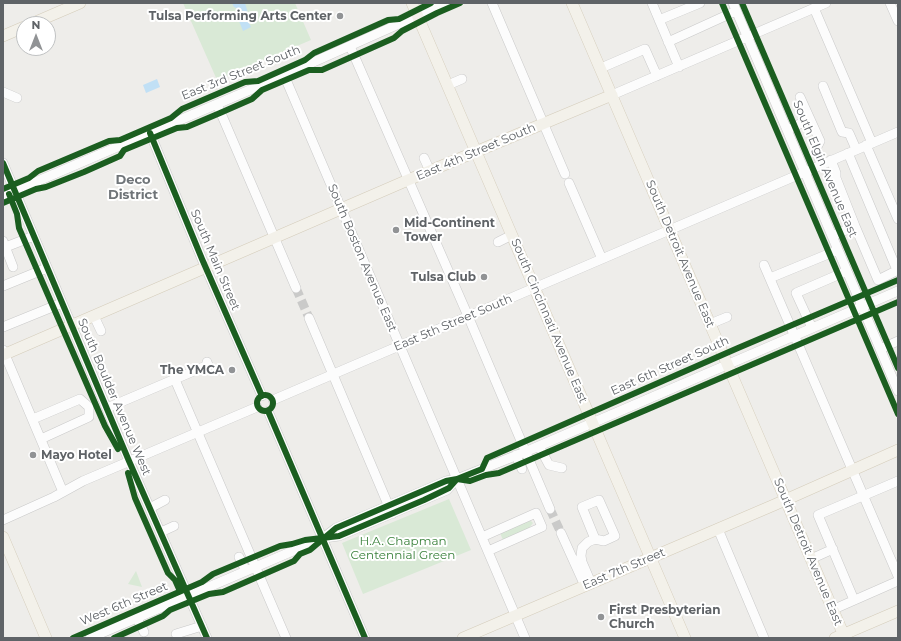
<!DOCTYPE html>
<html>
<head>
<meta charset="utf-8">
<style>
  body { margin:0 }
  #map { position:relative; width:901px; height:641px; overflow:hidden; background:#eeedea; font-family:Montserrat,sans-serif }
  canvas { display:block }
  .frame { position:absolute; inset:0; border:4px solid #5f6367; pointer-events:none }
  .north { position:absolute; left:16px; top:16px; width:40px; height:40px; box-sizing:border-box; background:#fff; border:1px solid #bfc1c2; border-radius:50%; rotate:0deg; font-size:11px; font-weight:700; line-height:16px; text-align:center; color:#5f6367 }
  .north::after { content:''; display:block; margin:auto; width:14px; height:18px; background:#919395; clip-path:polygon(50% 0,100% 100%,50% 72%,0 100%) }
</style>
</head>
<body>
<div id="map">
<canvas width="901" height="641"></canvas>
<div class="frame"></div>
<div class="north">N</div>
</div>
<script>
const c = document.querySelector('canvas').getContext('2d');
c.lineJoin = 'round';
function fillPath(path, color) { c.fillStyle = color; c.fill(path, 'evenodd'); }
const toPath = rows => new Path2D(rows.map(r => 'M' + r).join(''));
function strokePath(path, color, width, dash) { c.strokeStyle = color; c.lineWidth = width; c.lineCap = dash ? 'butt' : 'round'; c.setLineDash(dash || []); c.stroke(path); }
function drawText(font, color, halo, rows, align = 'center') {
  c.font = font + ' Montserrat,sans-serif'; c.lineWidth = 4; c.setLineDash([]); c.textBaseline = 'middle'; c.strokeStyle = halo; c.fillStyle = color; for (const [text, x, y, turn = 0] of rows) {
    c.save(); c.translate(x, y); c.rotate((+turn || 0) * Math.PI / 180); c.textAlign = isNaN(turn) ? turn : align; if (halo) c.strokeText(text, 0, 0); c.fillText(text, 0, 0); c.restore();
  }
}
fillPath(toPath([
  [183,3,295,3,311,40,217,80],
  [449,499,471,550,363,594,342,543],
  [530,520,533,523,529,528,503,540,500,533],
  [136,571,142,587,128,584]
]), '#d9e9d6');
fillPath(toPath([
  [232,3,245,3,248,13,251,16,252,19,249,23,251,27,243,31,239,21,244,14,243,11,234,7],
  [157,79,160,87,146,93,143,85]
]), '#c1e0f5');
strokePath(toPath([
  [296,288,309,318],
  [550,509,561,533]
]), '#cacac9', 9, [9, 4.5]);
const minor = toPath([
  [492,3,565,174],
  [652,3,679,67],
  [733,3,898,391],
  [890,3,898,21],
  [814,8,872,143],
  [659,20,700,3],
  [668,42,736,11],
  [350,46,468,316,550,509],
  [601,68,645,49,657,76],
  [284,75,525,638],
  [448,85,462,79],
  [823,86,842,132,849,133,856,149],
  [3,92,17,98],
  [612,95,826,3],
  [800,97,820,141,816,149,821,164],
  [217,104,296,288],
  [787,130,810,119],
  [150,133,202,259,262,396],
  [866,145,898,219],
  [848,153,897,270],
  [424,158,430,171],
  [831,160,836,173,836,178,855,226],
  [3,163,129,461,207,638],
  [569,183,602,259],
  [3,196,273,80,446,3],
  [832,236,855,226,878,280,898,270],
  [3,241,13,267],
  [498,242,512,235],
  [3,248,34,236],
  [764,265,898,576],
  [770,278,838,250],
  [3,286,47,268],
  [94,316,101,331],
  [309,318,392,514],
  [710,324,727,317],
  [3,327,62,303],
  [812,328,796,293,847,271],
  [880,349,898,341],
  [3,350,63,492],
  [176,382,286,638],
  [273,400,898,132],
  [107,408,208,365,207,362],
  [268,411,365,638],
  [33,419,80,399,89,407,89,417,41,439],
  [539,446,549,465,562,468],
  [516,455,522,469],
  [150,508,165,500],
  [3,520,54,497,83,481,257,407],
  [718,529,764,638],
  [161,532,174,526],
  [561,533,585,586],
  [482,537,536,513,542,527,488,551],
  [324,538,339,536,447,490,457,479],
  [239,557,246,571],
  [811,559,833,549],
  [591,583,582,562,581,556,582,548,588,542,595,539,604,541,615,536,599,500,582,507,595,539],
  [854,600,818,515,898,481],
  [832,610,898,581],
  [137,618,144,632],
  [176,634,202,626],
  [90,638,323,538,336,528,446,481,457,479,525,452,898,291]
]);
const major = toPath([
  [412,3,685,638],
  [572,3,845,638],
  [31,24,80,3],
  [3,36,24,27],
  [3,355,408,180,612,95],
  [3,537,46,638],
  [463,638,774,505,898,450],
  [835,638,898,611]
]);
strokePath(minor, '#c9c9c9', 10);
strokePath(major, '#d4ccba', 12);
strokePath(minor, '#fcfcfc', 9);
strokePath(major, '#f3f1ea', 11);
strokePath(toPath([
  [722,3,898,414],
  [742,3,898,368],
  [150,133,202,259,262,396],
  [3,163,129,461,207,638],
  [3,189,29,178,38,171,109,141,120,140,171,118,182,109,245,82,258,81,305,60,314,53,388,20,399,19,431,3],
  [9,194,17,214,19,228,38,272,105,426,118,449],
  [3,203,36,189,46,187,84,172,120,156,124,150,177,128,187,127,220,113,252,99,262,90,309,70,322,70,394,38,402,31,437,13,460,3],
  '257 403a8 8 0 1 1 16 0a8 8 0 1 1-16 0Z',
  [268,411,365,638],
  [128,473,135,498,168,573,175,580,179,589],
  [73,638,202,582,213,574,280,546,292,544,305,540,339,536,424,500,449,488,457,479,482,469,487,458,738,348,898,280],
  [114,638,163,616,170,610,209,594,223,592,294,561,300,554,310,550,336,528,446,481,457,479,470,481,486,475,499,473,898,302]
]), '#1b5e20', 6);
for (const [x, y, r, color] of [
  [340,16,4,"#919395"],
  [396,230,4,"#919395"],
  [484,277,4,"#919395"],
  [232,370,4,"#919395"],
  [33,455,4,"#919395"],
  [601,617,4,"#919395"]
]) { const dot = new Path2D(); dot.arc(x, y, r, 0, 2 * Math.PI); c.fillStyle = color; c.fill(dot); strokePath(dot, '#fff', 1.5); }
drawText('bold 12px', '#5f6367', '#fff', [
  ["Tulsa Performing Arts Center",332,16],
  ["Mid-Continent",404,223,"left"],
  ["Tower",404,237,"left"],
  ["Tulsa Club",476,277],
  ["The YMCA",224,370],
  ["Mayo Hotel",41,455,"left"],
  ["First Presbyterian",609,610,"left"],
  ["Church",609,624,"left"]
], 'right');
drawText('12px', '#5f6367', '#fff', [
  ["East 3rd Street South",241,73,-22],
  ["East 4th Street South",476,152,-23],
  ["South Elgin Avenue East",825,169,67],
  ["South Detroit Avenue East",680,254,67],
  ["South Boston Avenue East",362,258,67],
  ["South Main Street",215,260,67],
  ["South Cincinnati Avenue East",549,321,67],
  ["East 5th Street South",453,323,-23],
  ["East 6th Street South",670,366,-24],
  ["South Boulder Avenue West",114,397,67],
  ["South Detroit Avenue East",808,552,67],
  ["East 7th Street",624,569,-23],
  ["West 6th Street",124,604,-23]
]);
drawText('12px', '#3b823c', '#fff', [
  ["H.A. Chapman",403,541],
  ["Centennial Green",403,555]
]);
drawText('bold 13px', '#707579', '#fff', [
  ["Deco",133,180],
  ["District",133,195]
]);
</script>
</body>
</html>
